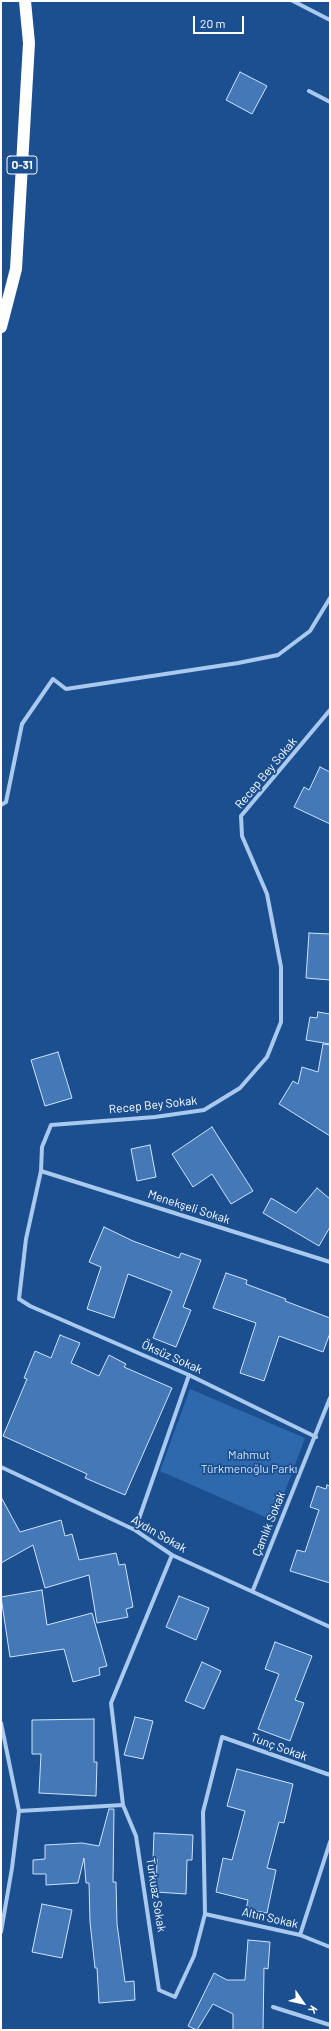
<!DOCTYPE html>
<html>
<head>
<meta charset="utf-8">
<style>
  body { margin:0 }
  #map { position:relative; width:331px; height:2031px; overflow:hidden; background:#1b4f8f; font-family:Barlow,sans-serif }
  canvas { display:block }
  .frame { position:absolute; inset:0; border:2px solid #fff; pointer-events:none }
  .north { position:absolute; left:283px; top:1983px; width:40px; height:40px; -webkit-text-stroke:3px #1b4f8f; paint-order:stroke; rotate:124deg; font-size:11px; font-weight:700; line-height:16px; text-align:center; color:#fff }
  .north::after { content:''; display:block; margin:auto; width:14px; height:18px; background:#fff; clip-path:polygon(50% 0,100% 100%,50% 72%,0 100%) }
  .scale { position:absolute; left:193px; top:16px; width:51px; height:18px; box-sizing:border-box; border:2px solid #fff; border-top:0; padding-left:5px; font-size:12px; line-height:14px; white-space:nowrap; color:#fff; -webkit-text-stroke:3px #1b4f8f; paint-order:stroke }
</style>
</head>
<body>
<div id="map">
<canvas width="331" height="2031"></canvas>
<div class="frame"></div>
<div class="north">K</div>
<div class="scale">20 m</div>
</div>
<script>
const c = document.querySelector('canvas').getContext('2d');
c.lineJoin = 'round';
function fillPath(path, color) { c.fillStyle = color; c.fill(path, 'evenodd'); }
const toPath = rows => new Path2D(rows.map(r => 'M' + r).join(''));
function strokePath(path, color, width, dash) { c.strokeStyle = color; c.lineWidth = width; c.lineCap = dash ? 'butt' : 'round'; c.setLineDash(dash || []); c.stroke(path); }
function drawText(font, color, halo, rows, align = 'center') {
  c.font = font + ' Barlow,sans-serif'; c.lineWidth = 3.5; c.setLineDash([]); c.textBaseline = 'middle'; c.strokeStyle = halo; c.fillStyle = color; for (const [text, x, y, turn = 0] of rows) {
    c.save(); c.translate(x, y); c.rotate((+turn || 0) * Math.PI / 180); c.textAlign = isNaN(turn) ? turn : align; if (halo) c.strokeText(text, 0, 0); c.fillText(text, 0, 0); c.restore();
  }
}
fillPath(toPath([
  [190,1389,305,1438,274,1521,160,1471]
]), '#2e69ad');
const building = toPath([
  [240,72,267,86,252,114,226,100,240,72],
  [320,767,330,772,330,824,294,807,304,787,309,790,320,767],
  [309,933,330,934,330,980,306,978,309,933],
  [318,1012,330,1014,330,1044,306,1040,310,1017,317,1018,318,1012],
  [323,1044,330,1045,330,1136,279,1104,293,1081,298,1084,302,1067,318,1072,323,1044],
  [58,1052,72,1098,45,1106,31,1060,58,1052],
  [212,1127,253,1191,231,1204,212,1174,193,1187,172,1154,212,1127],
  [150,1145,156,1177,137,1181,131,1149,150,1145],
  [317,1188,330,1199,330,1227,319,1246,263,1213,271,1198,296,1213,317,1188],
  [104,1227,133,1241,179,1258,181,1253,201,1260,183,1307,191,1310,176,1347,153,1338,172,1291,128,1274,114,1318,87,1309,101,1267,89,1262,104,1227],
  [226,1273,247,1280,246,1284,286,1299,285,1301,330,1318,330,1333,323,1352,279,1336,264,1381,240,1373,256,1323,213,1308,226,1273],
  [60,1335,80,1343,71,1363,99,1376,109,1355,126,1364,124,1367,172,1388,125,1495,85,1478,87,1474,3,1436,27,1379,24,1378,35,1351,51,1358,60,1335],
  [327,1485,330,1486,330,1583,290,1571,297,1550,305,1552,319,1510,310,1507,317,1486,326,1489,327,1485],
  [1,1497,20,1532,61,1520,65,1536,72,1534,79,1560,116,1553,119,1565,125,1564,133,1607,126,1609,128,1617,97,1623,89,1575,45,1588,33,1545,1,1563,1,1497],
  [42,1590,47,1625,92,1613,107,1666,99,1668,100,1675,73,1682,64,1649,10,1657,1,1597,42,1590],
  [179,1596,209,1608,196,1640,166,1627,179,1596],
  [275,1642,312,1656,295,1700,304,1703,290,1741,258,1729,279,1674,265,1669,275,1642],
  [202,1662,221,1671,204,1709,185,1701,202,1662],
  [135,1717,153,1721,143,1759,124,1755,135,1717],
  [94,1719,94,1762,97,1762,96,1796,39,1793,41,1754,32,1754,32,1720,94,1719],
  [237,1769,293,1784,284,1823,279,1822,267,1868,276,1870,267,1913,246,1909,248,1900,216,1892,223,1858,232,1860,245,1811,227,1806,237,1769],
  [109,1809,114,1809,113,1882,116,1882,117,1924,125,1982,134,1981,135,2000,99,2003,97,1968,95,1968,90,1922,89,1883,86,1883,84,1858,78,1883,46,1885,46,1874,33,1874,33,1860,45,1859,45,1845,82,1843,99,1846,109,1809],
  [154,1833,193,1835,192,1860,187,1860,186,1894,156,1892,157,1859,153,1859,154,1833],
  [42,1904,72,1910,62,1958,32,1952,42,1904],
  [248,1940,270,1942,268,1969,264,1968,263,2030,233,2030,233,2014,213,2004,197,2030,188,2026,214,1973,227,1980,245,1980,248,1940]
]);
fillPath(building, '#4478b7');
strokePath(building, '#cfe3fa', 1);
strokePath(toPath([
  [293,1,330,20],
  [309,91,330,102],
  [1,805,6,802,22,724,53,679,66,689,238,663,278,655,310,631,330,598],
  [41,1171,330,1262],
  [316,1437,189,1375,30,1306,19,1299,26,1239,41,1171,42,1147,51,1125,155,1117,204,1110,240,1088,267,1057,281,1022,281,967,267,894,242,836,241,816,330,710],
  [1,1467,135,1530,172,1555,330,1627],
  [135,1530,189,1375],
  [253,1590,330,1398],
  [1,1723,19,1811,12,1868,1,1932],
  [123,1805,111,1703,172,1555],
  [19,1811,123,1805,136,1836,159,1990,175,1997,194,1956,205,1914,203,1812,222,1737,330,1775],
  [205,1914,300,1935,330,1947],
  [300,1935,330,1842],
  [273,2007,330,2025]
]), '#a9c9ee', 4);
strokePath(toPath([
  [1,327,16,269,29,43,25,1]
]), '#fff', 12);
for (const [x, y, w] of [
  [22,165,30]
]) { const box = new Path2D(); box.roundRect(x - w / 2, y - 9, w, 18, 3); c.fillStyle = '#1b4f8f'; c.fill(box); strokePath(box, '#fff', 1); }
drawText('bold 11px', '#fff', null, [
  ["O-31",22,165]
]);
drawText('12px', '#fff', '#1b4f8f', [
  ["Recep Bey Sokak",266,773,-50],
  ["Recep Bey Sokak",153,1105,-6],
  ["Menekşeli Sokak",189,1207,18],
  ["Öksüz Sokak",172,1357,24],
  ["Çamlık Sokak",269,1524,-68],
  ["Aydın Sokak",159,1534,30],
  ["Tunç Sokak",279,1747,20],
  ["Turkuaz Sokak",156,1895,81],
  ["Altın Sokak",270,1918,13]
]);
drawText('12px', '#cfe3fa', '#1b4f8f', [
  ["Mahmut",249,1455],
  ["Türkmenoğlu Parkı",249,1469]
]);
</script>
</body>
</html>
